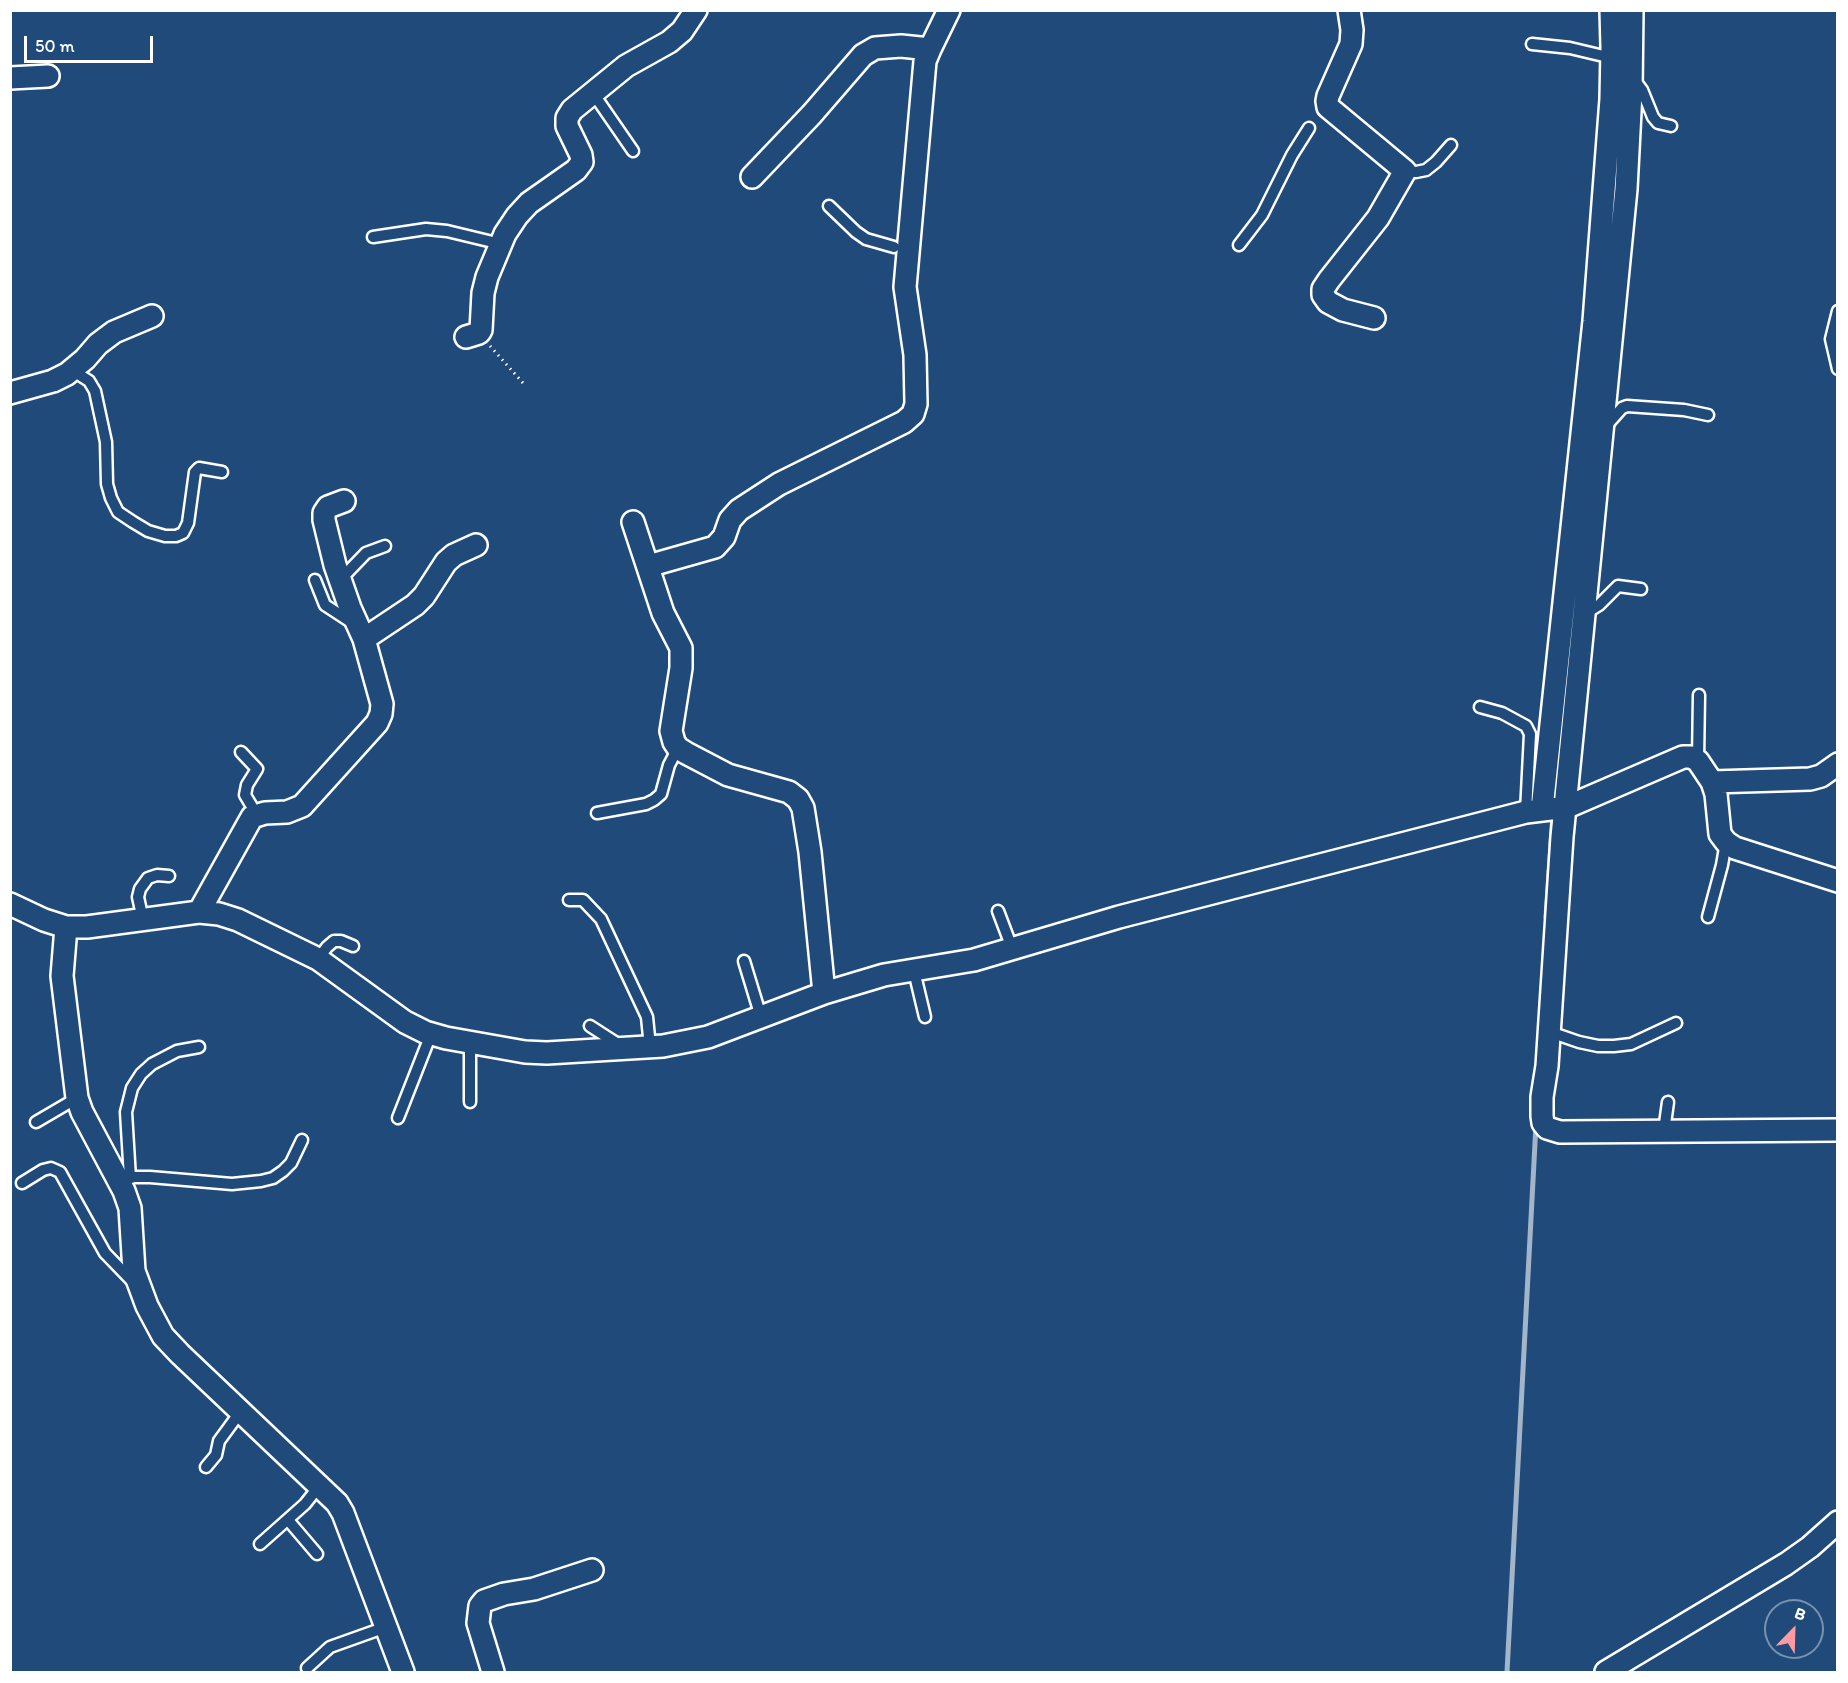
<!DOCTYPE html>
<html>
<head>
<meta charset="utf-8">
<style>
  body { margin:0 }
  #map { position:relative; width:1848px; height:1683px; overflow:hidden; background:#1f4a7a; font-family:Itim,sans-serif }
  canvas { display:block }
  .frame { position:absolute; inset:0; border:12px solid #fff; pointer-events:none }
  .north { position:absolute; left:1764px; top:1599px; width:60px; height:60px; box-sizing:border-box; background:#1f4a7a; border:2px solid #7992af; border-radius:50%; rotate:23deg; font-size:16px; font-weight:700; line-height:24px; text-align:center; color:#fff }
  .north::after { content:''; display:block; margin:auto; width:21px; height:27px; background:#ff9aa2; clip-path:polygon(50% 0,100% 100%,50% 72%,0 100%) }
  .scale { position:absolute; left:24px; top:36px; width:129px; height:27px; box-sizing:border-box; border:3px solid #fff; border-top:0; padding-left:8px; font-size:18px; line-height:21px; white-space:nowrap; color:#fff; -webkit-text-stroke:4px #1f4a7a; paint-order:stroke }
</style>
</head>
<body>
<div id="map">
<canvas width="1848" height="1683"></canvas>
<div class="frame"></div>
<div class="north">B</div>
<div class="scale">50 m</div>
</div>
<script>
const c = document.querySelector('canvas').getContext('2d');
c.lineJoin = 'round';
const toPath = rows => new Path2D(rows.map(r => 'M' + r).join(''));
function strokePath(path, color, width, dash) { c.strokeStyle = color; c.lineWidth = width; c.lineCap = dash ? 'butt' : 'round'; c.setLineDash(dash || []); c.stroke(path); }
strokePath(toPath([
  [1554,803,1562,720],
  [1546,917,1553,813],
  [1507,1672,1536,1124]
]), '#a3b5c8', 5);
const service = toPath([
  [1532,44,1570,48,1612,58],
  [1633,78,1642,90,1653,117,1658,123,1671,126],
  [593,93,633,151],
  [1405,171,1416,172,1426,170,1436,162,1451,145],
  [829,206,856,232,866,239,894,247],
  [373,237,426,229,447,231,501,244],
  [1239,245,1262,215,1292,155,1309,128],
  [1838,311,1831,339,1838,369],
  [72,370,89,381,95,391,106,442,107,484,111,498,118,512,133,522,148,531,165,536,176,536,183,533,188,523,195,472,199,468,222,472],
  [1606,426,1622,408,1627,406,1684,410,1708,415],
  [341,579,366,553,385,546],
  [315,580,325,605,354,624],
  [1583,615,1599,605,1618,586,1641,589],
  [1480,707,1502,713,1526,726,1530,734,1526,812],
  [241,752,257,769,247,785,245,795,257,815],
  [1698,761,1699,695],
  [597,813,646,804,654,800,661,794,669,765,678,748],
  [569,900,583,900,601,919,647,1017,650,1047],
  [998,911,1012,948],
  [1708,917,1722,865,1726,842],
  [143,920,138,897,140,889,148,878,157,875,169,876],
  [318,959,327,947,334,941,341,941,353,946],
  [744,961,761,1017],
  [914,971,925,1017],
  [590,1026,621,1046],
  [1550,1032,1579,1042,1598,1046,1614,1046,1631,1044,1676,1023],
  [470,1042,470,1102],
  [398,1118,431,1034],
  [36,1122,77,1098],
  [1664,1131,1668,1102],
  [130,1178,126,1112,132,1088,141,1074,152,1064,177,1051,199,1047],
  [119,1182,134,1177,150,1177,232,1184,261,1181,273,1178,283,1171,291,1163,302,1140],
  [22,1183,43,1170,51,1168,60,1172,105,1253,134,1283],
  [206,1467,216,1455,219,1441,241,1411],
  [288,1520,317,1554],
  [260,1544,305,1504,320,1485],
  [307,1668,330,1647,386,1627]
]);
const minor = toPath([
  [1349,10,1352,30,1351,44,1328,96,1327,101,1328,107,1405,171,1378,218,1329,280,1323,289,1323,295,1328,302,1343,310,1374,318],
  [1632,10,1631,92,1626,189,1562,837,1547,1066,1542,1097,1542,1116,1543,1123,1547,1128,1560,1132,1838,1130],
  [10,78,48,76],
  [752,177,812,114,863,55,875,48,901,46,930,49],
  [466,337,479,333,481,330,483,293,487,277,505,234,517,216,529,203,576,170,582,162,581,155,567,126,567,118,572,110,626,66,669,42,682,31,696,10],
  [10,393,53,381,67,374,85,359,98,344,114,332,152,316],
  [344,501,328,507,324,513,324,520,335,565,350,608,364,639],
  [633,522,663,613,681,648,681,668,671,731,674,742,678,748,686,753,728,775,789,792,798,799,803,808,810,852,824,993],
  [648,566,715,547,724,537,730,520,739,510,779,484,904,422,913,414,916,404,915,355,905,287,925,61,930,49,949,10],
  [1712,782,1810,779,1821,776,1838,764],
  [1542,809,1594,321,1611,99,1612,48,1611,10],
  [10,904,44,920,66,927,87,927,199,912,219,914,238,920,318,959,405,1022,425,1032,446,1038,525,1052,547,1053,663,1046,708,1037,824,993,884,975,974,960,1119,917,1526,812,1567,807,1683,757,1691,757,1698,761,1712,782,1716,794,1720,834,1726,842,1735,848,1838,881],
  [199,912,252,817,265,813,287,812,302,806,377,723,381,714,382,704,364,639,415,605,424,596,446,562,454,555,476,545],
  [66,927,62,976,77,1098,82,1112,124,1191,130,1208,134,1271,147,1306,163,1336,180,1354,337,1503,343,1513,403,1672],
  [493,1672,478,1623,480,1606,484,1601,504,1594,534,1589,592,1570],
  [1606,1672,1786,1564,1810,1547,1838,1522]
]);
strokePath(service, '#fff', 15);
strokePath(minor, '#fff', 26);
strokePath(toPath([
  [490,346,523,383]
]), '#fff', 3, [1.5, 4.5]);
strokePath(service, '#1f4a7a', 10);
strokePath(minor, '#1f4a7a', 21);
</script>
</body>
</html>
